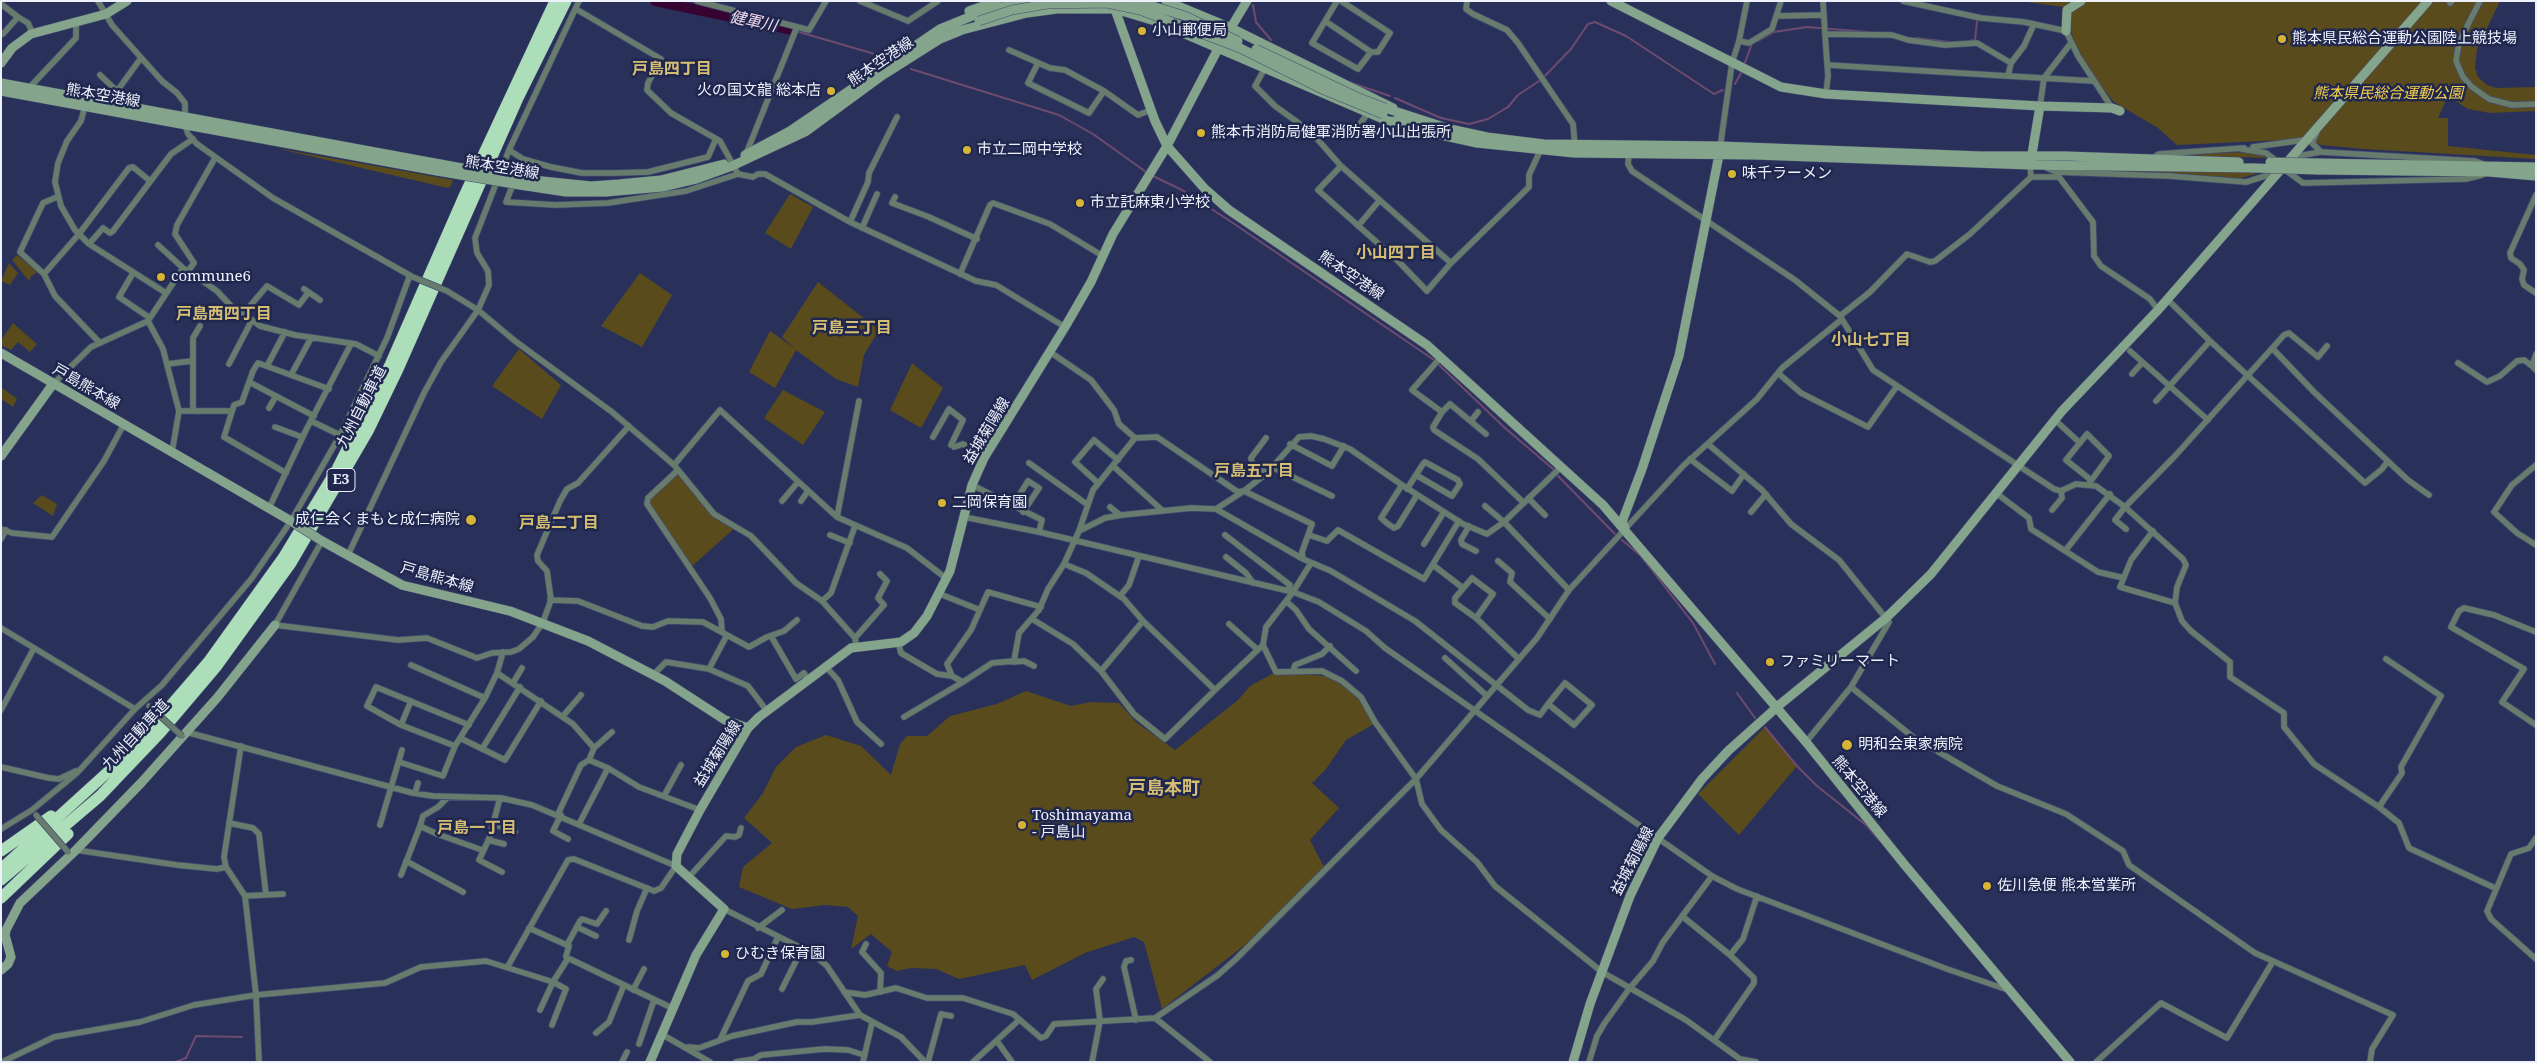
<!DOCTYPE html>
<html>
<head>
<meta charset="utf-8">
<style>
  body { margin:0 }
  #map { position:relative; width:2537px; height:1063px; overflow:hidden; background:#29315a; font-family:"Noto Serif",serif }
  canvas { display:block }
  .frame { position:absolute; inset:0; border:2px solid #eef1fb; pointer-events:none }
</style>
</head>
<body>
<div id="map">
<canvas width="2537" height="1063"></canvas>
<div class="frame"></div>
</div>
<script>
const c = document.querySelector('canvas').getContext('2d');
c.lineJoin = 'round';
function fillPath(path, color) { c.fillStyle = color; c.fill(path, 'evenodd'); }
const toPath = rows => new Path2D(rows.map(r => 'M' + r).join(''));
function strokePath(path, color, width, dash) { c.strokeStyle = color; c.lineWidth = width; c.lineCap = dash ? 'butt' : 'round'; c.setLineDash(dash || []); c.stroke(path); }
function drawText(font, color, halo, rows, align = 'center') {
  c.font = font + ' "Noto Serif","Noto Sans JP",serif'; c.lineWidth = 5; c.setLineDash([]); c.textBaseline = 'middle'; c.strokeStyle = halo; c.fillStyle = color; for (const [text, x, y, turn = 0] of rows) {
    c.save(); c.translate(x, y); c.rotate((+turn || 0) * Math.PI / 180); c.textAlign = isNaN(turn) ? turn : align; if (halo) c.strokeText(text, 0, 0); c.fillText(text, 0, 0); c.restore();
  }
}
fillPath(toPath([
  [2019,1,2074,1,2064,7],
  [2085,1,2500,1,2477,49,2475,68,2478,77,2487,85,2496,88,2536,87,2536,111,2490,113,2468,109,2448,96,2438,118,2448,118,2448,146,2536,155,2536,159,2364,149,2321,145,2304,139,2177,145,2158,128,2114,102,2095,80,2080,55,2071,32,2070,14],
  [275,148,392,169,453,180,451,186,448,188],
  [2257,152,2271,158,2165,155,2205,153],
  [2055,168,2266,171,2241,178],
  [790,194,813,207,791,249,765,233],
  [17,255,38,272,31,276,29,281,12,260],
  [9,263,18,273,10,285,1,281],
  [640,273,672,295,642,347,601,326],
  [818,282,879,330,864,355,858,387,836,379,796,350,775,388,749,372,770,331,794,348,782,337],
  [13,323,37,344,30,352,18,342,11,350,1,345,1,340],
  [519,349,561,385,542,419,492,386],
  [912,363,943,388,921,428,890,410],
  [1,387,17,399,13,407,1,399],
  [783,390,825,412,803,445,764,418],
  [678,470,714,514,736,527,690,568,647,504,648,498],
  [42,495,57,504,53,516,33,503],
  [1274,673,1328,676,1358,696,1374,724,1346,740,1326,769,1312,783,1339,808,1310,840,1325,869,1268,927,1162,1009,1144,942,1134,937,1085,953,1032,980,1025,965,959,979,936,969,911,968,897,971,887,966,892,952,871,934,851,949,858,916,848,907,825,905,792,909,739,887,743,867,772,843,744,818,763,793,776,767,796,747,826,735,861,746,891,775,900,744,907,736,927,736,950,716,997,704,1026,691,1071,706,1090,702,1119,703,1137,723,1175,750,1238,700,1250,686],
  [1765,727,1797,766,1739,835,1698,794]
]), '#594b1c');
strokePath(toPath([
  [1253,5,1256,22,1271,40],
  [799,32,885,57],
  [1917,38,1949,42],
  [1758,41,1774,32,1807,27,1868,32],
  [1969,41,1975,40,1977,21],
  [1744,65,1752,44],
  [911,69,1059,115,1093,134,1146,172],
  [1349,82,1390,96],
  [1735,84,1741,73],
  [1395,98,1441,118,1469,124,1488,119,1508,107,1518,95,1542,79,1571,49,1588,24,1595,22,1626,36,1714,94,1723,90],
  [1153,176,1182,190,1230,221,1434,360],
  [1439,365,1505,428,1553,469],
  [1558,476,1615,534],
  [1622,540,1640,555,1693,623,1715,664],
  [1737,693,1755,718],
  [1765,727,1797,766,1817,786,1866,825,1880,841],
  [175,1062,186,1058,196,1036,242,1037]
]), '#6e4b6e', 2);
strokePath(toPath([
  [655,1,793,30]
]), '#370431', 10);
const street = toPath([
  [98,1,112,25,162,81,177,93,185,103,185,125,188,134,197,144,273,198,411,276],
  [697,1,809,30,826,1],
  [860,1,908,21,938,1],
  [1337,1,1312,43,1358,69,1371,52,1378,52,1390,33,1341,1],
  [1467,1,1466,9,1473,14,1507,30,1518,43,1573,124,1575,146],
  [1823,1,1825,34],
  [1903,1,1981,18,2024,22,2066,31,2078,56,2112,108],
  [2480,1,2459,42,2456,61,2463,77,2472,87,2489,99,2512,105,2536,104],
  [2450,3,2452,1],
  [1,4,18,17],
  [576,9,661,59,648,83,647,90,671,113,720,141,738,174,753,177,758,174,765,174,850,222,976,281,996,285,1065,327],
  [1776,16,1824,15],
  [1325,21,1371,52],
  [1,33,3,34,18,17,28,23,33,34],
  [1739,41,1749,43,1772,29,1781,1],
  [1009,50,1050,68,1065,70,1104,91,1138,115,1151,110],
  [1038,63,1028,83,1089,113,1104,91],
  [2011,63,2024,46,2034,24],
  [1828,65,2008,76],
  [1265,68,1255,86,1275,106,1311,132,1357,128,1368,113],
  [100,75,117,91,106,102],
  [30,87,76,38,76,23],
  [117,91,141,58],
  [1826,94,1828,76,1825,34,1892,35,1908,40,1945,45,1977,43,2011,63,2008,76,2093,81],
  [85,106,81,121,67,141,58,163,55,182,61,206,75,230,89,244],
  [2040,106,2044,78,2071,43],
  [1311,132,1341,166,1451,263],
  [2317,132,2312,143,2321,152,2475,161,2483,164],
  [2253,147,2304,140],
  [1720,148,1732,63,1739,41,1747,1],
  [2241,149,2266,153,2278,162],
  [509,150,523,159,551,167,582,173,616,173,648,172,708,157,716,139],
  [746,154,797,27],
  [1629,154,1628,164,1632,171,1795,280,1840,316,1873,370,2054,489,2061,491,2076,484,2096,486,2125,507,2183,559,2186,565,2177,587,2175,603,2182,621,2191,631,2230,662,2230,677,2284,713,2284,727,2314,764,2379,807,2399,823,2409,848,2495,888],
  [2293,157,2320,152],
  [2153,158,2159,154,2244,148],
  [523,159,506,202,556,205,608,203,686,191,738,174],
  [2030,165,2031,177,2059,177,2093,222,2094,256,2101,266,2150,299,2158,310],
  [1341,166,1318,190,1399,262,1427,291,1451,263,1529,187,1529,175,1540,151],
  [2045,167,2056,172,2169,176,2246,182,2275,173],
  [2284,169,2303,183,2466,179,2482,175],
  [2536,195,2510,253,2511,258,2520,264,2524,270,2522,279,2524,285,2536,293],
  [57,197,43,203,20,252,44,274,55,296,100,343],
  [895,197,892,203,929,217,977,239],
  [850,222,868,182,869,173,897,117],
  [1358,226,1379,201],
  [862,228,877,194],
  [158,245,183,268],
  [188,271,217,291,231,306,252,320,229,364],
  [133,273,119,297,150,318],
  [44,274,79,234,129,168,133,167,150,181],
  [960,274,990,205,993,203,1050,224,1103,256],
  [304,289,320,300],
  [447,291,478,310,515,341,612,412,659,452,674,465,714,514,751,536,796,583,822,601,855,638,856,645],
  [166,293,89,244,103,228,110,233,113,231,171,154,193,139],
  [2167,299,2210,341,2365,483,2382,469,2388,461],
  [243,314,267,286,299,305,308,293],
  [1840,316,1870,292,1907,254,1930,262,1935,261,1970,234,2031,177],
  [252,320,260,326,295,335,356,344,379,356],
  [148,321,163,349,179,411,172,452],
  [2273,349,2314,392,2408,480,2429,495],
  [2130,351,2208,420],
  [1050,352,1091,380,1114,410,1119,424,1135,438,1157,437,1238,492,1244,491,1267,473,1299,437,1311,436,1324,439,1350,449,1402,485,1463,524,1487,534,1504,522,1569,590],
  [2536,354,2532,366,2536,370],
  [1441,357,1412,390,1442,412,1433,427,1434,430,1478,459,1524,503],
  [2458,363,2487,382,2500,376,2517,361,2524,360,2532,366],
  [167,364,192,361],
  [267,366,285,332],
  [1778,373,1801,393,1868,427,1897,386],
  [2132,374,2142,363],
  [291,375,311,338],
  [251,383,314,416],
  [53,384,91,347,148,321,183,268,188,271,194,263,175,234,177,225,215,158],
  [2156,401,2210,341],
  [269,408,276,396],
  [179,411,232,411],
  [193,411,193,338,200,326],
  [1442,412,1450,404,1486,434],
  [2055,420,2080,443],
  [311,421,340,435],
  [1471,421,1478,412],
  [275,427,302,437],
  [933,437,949,409,963,420,951,445],
  [1266,438,1251,458,1252,463,1267,473],
  [1290,444,1332,466,1344,446],
  [1709,445,1762,490,1791,524,1839,560,1889,622,1851,687,1806,742],
  [954,447,963,444,978,452,984,458],
  [1690,459,1732,491,1744,474],
  [1029,463,1088,505],
  [674,465,720,410,837,517,907,548,947,579],
  [2536,465,2512,485,2494,512,2517,533,2536,545],
  [1113,466,1163,511],
  [1272,467,1332,496],
  [678,470,648,498,647,504,710,598,721,619,722,632],
  [286,473,224,437,234,405,242,402,253,371,258,363,329,389],
  [1098,483,1075,462,1094,440,1118,460],
  [972,485,1042,520,1039,532],
  [1402,485,1381,518,1388,524,1394,528,1398,526,1417,495],
  [2088,485,2109,456,2087,434,2066,460,2091,480],
  [1407,489,1423,464,1425,462,1458,480,1460,484,1452,496,1416,475],
  [1996,493,2029,518,2031,529,2098,572,2124,578],
  [1529,499,1545,515],
  [782,501,798,482],
  [801,501,808,491],
  [1485,506,1504,522,1561,467],
  [1012,507,1028,481,1039,488,1023,512],
  [1110,507,1120,515],
  [269,508,306,430,351,344],
  [1216,509,1244,491,1312,524,1302,552,1303,559,1331,571,1415,621,1528,710,1540,715,1548,704,1565,683,1592,705,1574,725,1548,704],
  [2052,510,2062,498,2061,491],
  [1751,512,1766,494],
  [837,517,859,401],
  [964,517,1039,532,1293,592,1319,602,1366,631,1385,648,1712,876,1737,889,1947,969,2008,990],
  [1469,526,1461,540,1462,544,1476,551],
  [1,529,12,533,52,537,104,461,124,424],
  [2126,529,2115,520,2125,507,2175,456,2284,335,2289,333,2318,357,2327,346],
  [1079,531,1105,518,1122,515,1191,508,1216,509,1303,559],
  [2153,531,2131,560,2120,587,2175,603],
  [830,535,850,543],
  [1225,535,1290,585,1288,591],
  [1309,535,1327,541,1338,530,1424,579,1459,521],
  [1,539,6,530],
  [322,541,275,625,398,640,427,638,477,658,492,653,511,652,519,649,533,637,543,622,551,600,547,571,538,561,537,555,560,501,567,489,578,483,629,426],
  [1424,544,1444,512],
  [2065,551,2110,494],
  [348,555,424,393,441,362,478,310,489,285,488,271,477,253,475,238,509,150,579,1],
  [1226,557,1246,573,1253,583],
  [1498,561,1512,573,1510,582,1550,619],
  [1064,564,1086,573,1124,599,1143,621,1215,690,1263,645,1266,627,1293,592,1311,563],
  [1433,565,1463,588],
  [940,594,980,610],
  [1120,596,1129,585,1139,556],
  [550,600,578,601,642,626,653,627,668,621,703,622,749,647,767,637,784,631,797,620],
  [822,601,831,593,855,526],
  [1286,601,1296,610,1309,629,1356,671],
  [1476,618,1493,594,1472,578,1455,598,1455,603,1476,618,1519,659],
  [1032,619,1073,644,1101,671,1143,621],
  [1229,624,1258,650],
  [1,628,135,709],
  [2536,632,2494,615,2464,608,2459,611,2451,627,2524,669,2502,702,2536,725],
  [771,636,796,679,804,673,808,680],
  [855,638,884,605,878,598,887,581,880,574],
  [898,642,901,653,937,674,952,676,963,682,992,663,1014,661,1019,633,1039,610,1048,589,1064,564,1079,531,1093,490,1135,438],
  [1263,645,1276,672,1322,671,1342,681,1361,697,1375,722,1416,779,1422,804,1441,830,1477,862,1495,886,1602,972,1686,1020,1740,1059,1756,1062],
  [1445,658,1486,695],
  [1013,662,1024,661,1034,666],
  [411,665,485,698],
  [825,666,838,680,857,722,881,744],
  [709,669,727,635],
  [1101,671,1134,714,1165,739,1215,690],
  [1293,672,1295,665,1322,654,1330,646],
  [497,673,573,724,594,748,589,760],
  [653,675,666,662,709,669,748,686,767,711],
  [952,676,947,664,971,630,988,592,1041,607],
  [513,683,522,668],
  [1851,687,1913,737,1997,786,2066,814,2123,851,2129,865,2255,953,2393,1015,2372,1049,2370,1062],
  [1,710,34,648],
  [563,716,581,695],
  [904,717,963,682],
  [401,725,411,701],
  [186,732,413,793,433,796,501,798,532,805,676,866,661,888,654,891,574,859,568,860,508,966],
  [460,738,505,760,541,701],
  [241,746,224,857,226,867,245,896,256,995,259,1062],
  [455,746,401,725,367,706,376,687,469,725],
  [594,748,612,732],
  [482,749,520,687],
  [399,762,443,776,455,746,485,698,497,673,503,652],
  [1,767,49,778,59,779,76,771],
  [415,793,418,783],
  [664,796,681,765],
  [448,797,438,807,423,816,420,826,437,834,482,850],
  [500,798,489,839,479,860,502,872],
  [2379,807,2402,773,2401,767,2441,696,2386,659],
  [558,814,581,765,589,760,608,768,639,787,700,810],
  [561,815,553,831,568,839],
  [229,823,253,828,259,834,266,895],
  [493,824,515,832],
  [579,824,608,768],
  [380,825,402,750],
  [1,829,32,810,77,773,135,709,162,685,252,578,291,521,339,437,387,338,410,275],
  [2536,838,2529,848,2511,854,2487,911,2491,919,2536,959],
  [488,840,504,844],
  [76,850,177,865,217,869,226,867],
  [406,861,463,892],
  [401,875,420,826],
  [688,878,726,836,735,837,739,835,741,828],
  [245,896,283,894],
  [724,909,813,954,827,966,860,1015,901,1037,925,1062],
  [1682,916,1730,955,1754,978,1754,983,1715,1039],
  [577,927,596,936],
  [529,928,569,946,566,956,567,960],
  [758,928,782,910],
  [629,940,637,911,647,888],
  [866,944,862,952,881,973,880,992],
  [567,945,580,921,582,919,597,924,606,911],
  [1730,955,1743,939,1757,896],
  [1131,960,1126,961,1124,967,1136,1020],
  [782,989,802,949],
  [633,990,644,969],
  [844,992,865,995,896,988,927,998,963,998,1013,1014,1041,1038,1046,1036,1054,1024,1155,1018,1218,975,1236,959,1416,779,1537,638,1569,590,1683,466,1757,399,1782,368,1841,320],
  [540,1010,553,982,566,989,552,1025],
  [1155,1018,1210,1062],
  [596,1033,609,1022,624,985],
  [663,1035,710,1062],
  [720,1040,748,981,761,974,778,937],
  [997,1041,1012,1062],
  [639,1044,654,1000],
  [688,1047,699,1048,732,1036,797,1022,812,1022,860,1015],
  [2,1062,54,1037,140,1022,194,1005,256,995,385,983,421,967,486,961,553,982,567,960,570,959,674,1009],
  [622,1062,627,1052],
  [736,1062,754,1059,761,1055,825,1049,848,1050,864,1055],
  [863,1062,872,1023],
  [928,1062,941,1014,951,1016],
  [973,1062,1019,1020],
  [1092,1062,1100,1021,1096,989,1103,979],
  [1589,1062,1597,1036,1604,1024,1629,989,1653,961,1663,942,1712,876],
  [2096,1062,2161,1003,2227,1038,2272,963]
]);
const secondary = toPath([
  [1112,1,1155,121,1167,146,1205,189,1229,210,1427,345,1603,505,1806,742,1904,864,2070,1062],
  [1166,1,1231,28,1393,108],
  [1611,1,1781,87,1826,94,2040,106,2112,108,2120,111],
  [969,11,997,1],
  [2066,31,2067,10,2081,1],
  [1,63,12,48,31,34,106,14,127,1],
  [1,83,440,164],
  [1,91,437,171],
  [1385,108,1450,129,1487,137,1544,144,1720,146,1981,156,2066,156,2239,162],
  [1397,120,1427,132,1477,143,1574,153,1756,155,2030,165,2254,168],
  [745,155,790,131,940,29,977,14,1024,1],
  [2031,160,2040,106],
  [2317,163,2536,167],
  [2318,170,2489,172,2536,176],
  [522,179,591,186,619,184,661,180,724,164],
  [520,185,566,192,606,192,662,187,696,179,732,166,805,132,880,77,940,39,962,30,1027,13,1057,9,1115,9,1155,21,1388,121,1402,122],
  [1,353,291,521],
  [1,456,53,384],
  [1625,528,1622,522,1642,469,1679,356,1719,155],
  [322,541,402,585,510,611,588,641,665,681,725,720,748,728],
  [1778,706,1886,618,1931,574,2062,411,2158,310,2428,1],
  [1,970,8,964,11,957,5,935,6,930,20,903,76,850,141,783,217,698,275,625],
  [650,1062,696,955,724,909,676,866,677,854,700,810,748,728,759,717,851,648,901,642,914,633,927,616,950,571,972,485,984,458,1065,327,1091,282,1113,234,1167,146,1218,49,1247,1],
  [1573,1062,1590,1004,1630,896,1658,838,1702,779,1728,751,1776,708]
]);
const highway = toPath([
  [1,851,51,816],
  [1,869,110,770,153,726,209,661,283,558,337,469,390,365,465,194,555,1],
  [1,880,100,796,160,733,216,667,291,563,368,431,398,369,518,98,566,1],
  [1,898,68,834]
]);
strokePath(street, '#454c71', 7);
strokePath(secondary, '#454c71', 10);
strokePath(highway, '#454c71', 12);
strokePath(street, '#687c6d', 5.5);
strokePath(secondary, '#84a48c', 9);
strokePath(highway, '#acdeba', 11);
const streetBridge = toPath([
  [413,277,447,291],
  [149,706,182,736],
  [36,815,68,852]
]);
const secondaryBridge = toPath([
  [1130,1,1146,4,1185,16,1238,41],
  [979,21,1012,10,1047,4,1107,3,1140,10,1240,48,1322,89,1383,114],
  [1256,49,1359,98,1385,108],
  [2270,162,2317,163],
  [440,164,522,179],
  [2254,168,2318,170],
  [437,171,520,185],
  [291,521,322,541]
]);
strokePath(streetBridge, '#454c71', 7, []);
strokePath(secondaryBridge, '#454c71', 10, []);
strokePath(streetBridge, '#687c6d', 5.5);
strokePath(secondaryBridge, '#84a48c', 9);
for (const [x, y, r, color] of [
  [1142,31,5,"#d7b434"],
  [2282,39,5,"#d7b434"],
  [831,91,5,"#d7b434"],
  [1201,133,5,"#d7b434"],
  [967,150,5,"#d7b434"],
  [1732,174,5,"#d7b434"],
  [1080,203,5,"#d7b434"],
  [161,277,5,"#d7b434"],
  [942,503,5,"#d7b434"],
  [471,520,6,"#d7b434"],
  [1770,662,5,"#d7b434"],
  [1847,745,6,"#d7b434"],
  [1022,825,5,"#d7b434"],
  [1987,886,5,"#d7b434"],
  [725,954,5,"#d7b434"]
]) { const dot = new Path2D(); dot.arc(x, y, r, 0, 2 * Math.PI); c.fillStyle = color; c.fill(dot); strokePath(dot, '#20274f', 2); }
for (const [x, y, w] of [
  [341,480,28]
]) { const box = new Path2D(); box.roundRect(x - w / 2, y - 11.5, w, 23, 4); c.fillStyle = '#20274f'; c.fill(box); strokePath(box, '#eef1fb', 1); }
drawText('bold 14px', '#eef1fb', null, [
  ["E3",341,480]
]);
drawText('15px', '#eef1fb', '#20274f', [
  ["小山郵便局",1152,31],
  ["熊本県民総合運動公園陸上競技場",2292,39],
  ["火の国文龍 総本店",821,91,"right"],
  ["熊本市消防局健軍消防署小山出張所",1211,133],
  ["市立二岡中学校",977,150],
  ["味千ラーメン",1742,174],
  ["市立託麻東小学校",1090,203],
  ["commune6",171,277],
  ["二岡保育園",952,503],
  ["成仁会くまもと成仁病院",460,520,"right"],
  ["ファミリーマート",1780,662],
  ["明和会東家病院",1858,745],
  ["Toshimayama",1032,816],
  ["- 戸島山",1032,833],
  ["佐川急便 熊本営業所",1997,886],
  ["ひむき保育園",735,954]
], 'left');
drawText('15px', '#eef1fb', '#20274f', [
  ["熊本空港線",881,62,-34],
  ["熊本空港線",103,96,10],
  ["熊本空港線",502,168,10],
  ["熊本空港線",1351,276,34],
  ["戸島熊本線",86,387,30],
  ["九州自動車道",362,407,-63],
  ["益城菊陽線",987,431,-59],
  ["戸島熊本線",437,578,16],
  ["九州自動車道",136,735,-47],
  ["益城菊陽線",718,754,-58],
  ["熊本空港線",1859,787,50],
  ["益城菊陽線",1633,861,-63]
]);
drawText('italic 15px', '#f6d14a', '#20274f', [
  ["熊本県民総合運動公園",2388,94]
]);
drawText('italic 16px', '#f3daed', '#20274f', [
  ["健軍川",753,22,12]
]);
drawText('bold 16px', '#d5be72', '#20274f', [
  ["戸島四丁目",672,69],
  ["小山四丁目",1396,253],
  ["戸島西四丁目",224,314],
  ["戸島三丁目",852,328],
  ["小山七丁目",1871,340],
  ["戸島五丁目",1254,471],
  ["戸島二丁目",559,523],
  ["戸島一丁目",477,828]
]);
drawText('bold 18px', '#d5be72', '#20274f', [
  ["戸島本町",1164,789]
]);
</script>
</body>
</html>
